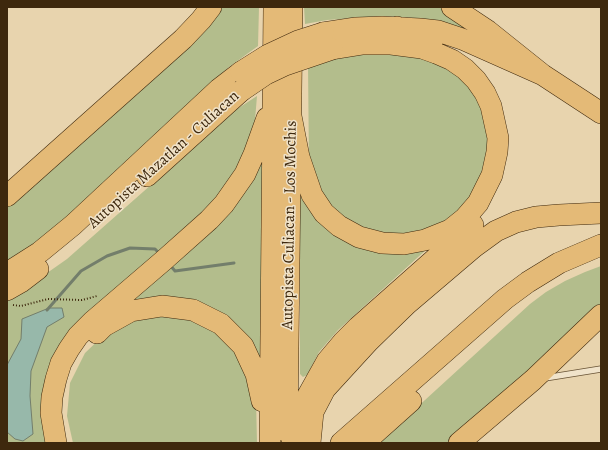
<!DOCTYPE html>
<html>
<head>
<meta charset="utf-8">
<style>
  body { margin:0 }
  #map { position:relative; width:608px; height:450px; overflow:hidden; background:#e8d4ae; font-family:Alegreya,serif }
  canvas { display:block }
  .frame { position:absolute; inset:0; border:8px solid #3e280d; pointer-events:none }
</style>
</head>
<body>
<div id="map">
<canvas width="608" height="450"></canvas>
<div class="frame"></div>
</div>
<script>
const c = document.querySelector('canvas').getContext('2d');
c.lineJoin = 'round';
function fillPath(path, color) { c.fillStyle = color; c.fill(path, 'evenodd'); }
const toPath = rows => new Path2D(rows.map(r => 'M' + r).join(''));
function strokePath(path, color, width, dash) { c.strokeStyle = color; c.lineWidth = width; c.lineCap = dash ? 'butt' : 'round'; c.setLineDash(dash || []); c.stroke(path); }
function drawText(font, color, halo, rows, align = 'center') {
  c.font = font + ' Alegreya,serif'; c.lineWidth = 3; c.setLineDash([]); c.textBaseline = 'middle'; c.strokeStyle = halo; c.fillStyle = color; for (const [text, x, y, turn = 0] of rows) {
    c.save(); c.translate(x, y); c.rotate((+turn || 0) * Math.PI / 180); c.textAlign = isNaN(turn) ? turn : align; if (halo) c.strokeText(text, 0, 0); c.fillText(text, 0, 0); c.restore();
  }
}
fillPath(toPath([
  [217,7,259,7,258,46,229,67,46,236,7,264,7,203],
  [304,7,443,7,484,35,414,18,382,16,327,20,305,24],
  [352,53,422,55,459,75,477,95,487,119,490,157,476,192,445,223,404,236,381,235,339,216,323,200,309,166,308,64],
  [257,96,254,132,237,177,210,209,70,334,52,443,7,443,7,298,20,292,67,259,237,109],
  [264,157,266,360,259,362,228,325,122,310],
  [300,191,322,221,428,248,338,330,319,352,307,375,303,377,300,374],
  [601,266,601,307,448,443,378,443,530,304,546,292,565,281,585,272],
  [171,315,202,324,229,343,248,370,256,399,257,443,73,443,67,416,70,383,85,353,108,331,138,317]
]), '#b3bd8c');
const water = toPath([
  [49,308,62,308,64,317,47,327,31,371,30,396,33,434,23,441,15,439,7,432,7,365,21,339,22,319,49,308]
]);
fillPath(water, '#97b8aa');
strokePath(water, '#737e6b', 1);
strokePath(toPath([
  [170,265,175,271,234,263],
  [47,310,81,271,107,256,130,248,155,249,160,254]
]), '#737e6b', 3);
const service = toPath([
  [545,378,601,369]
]);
const motorway = toPath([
  [452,7,488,31,543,75,601,113],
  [397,27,432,41],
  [323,33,356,28,382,27,420,29,438,31,462,39,543,75],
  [291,116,299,157,312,195,324,213,339,226,359,237,382,243,404,244,425,240,450,230,465,218,478,203,492,175,497,152,498,138,491,106,485,93,476,80,465,69,452,60,436,53,422,48,391,44,363,44,332,49],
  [147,176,241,91],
  [7,196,183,39,201,20,211,7],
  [7,273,40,252,73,225,219,89,241,72],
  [7,290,21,282,38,269],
  [97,333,104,326,131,311,162,306,193,310,221,324,243,346,256,374,262,401],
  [287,432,292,7],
  [56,443,51,413,52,397,56,379,61,363,69,349,78,336,93,321,163,261,209,220,224,204,245,174,254,154,267,118],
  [270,443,274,7],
  [292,443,300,414,308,395,327,361,343,342,358,327,473,225],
  [310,443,313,412,325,389,369,341,407,304,474,247,496,231,516,222,536,217,559,215,601,213],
  [341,443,505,299,528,282,559,263,601,245],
  [364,443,411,401],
  [459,443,533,380,601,315]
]);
strokePath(service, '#685335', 7);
strokePath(motorway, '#3e280d', 22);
strokePath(toPath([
  [13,305,21,306,48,299,82,300,97,296]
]), '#3e280d', 2, [1, 2]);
strokePath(service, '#f0e3ca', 5.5);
strokePath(motorway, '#e4ba77', 21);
const motorwayBridge = toPath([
  [241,72,268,55,298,41,323,33],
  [241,91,266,74,285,65,332,49]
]);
strokePath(motorwayBridge, '#3e280d', 22, []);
strokePath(motorwayBridge, '#e4ba77', 21);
drawText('16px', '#3e280d', '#f0e3ca', [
  ["Autopista Mazatlan - Culiacan",164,160,-42],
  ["Autopista Culiacan - Los Mochis",290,225,-89]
]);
</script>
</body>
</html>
